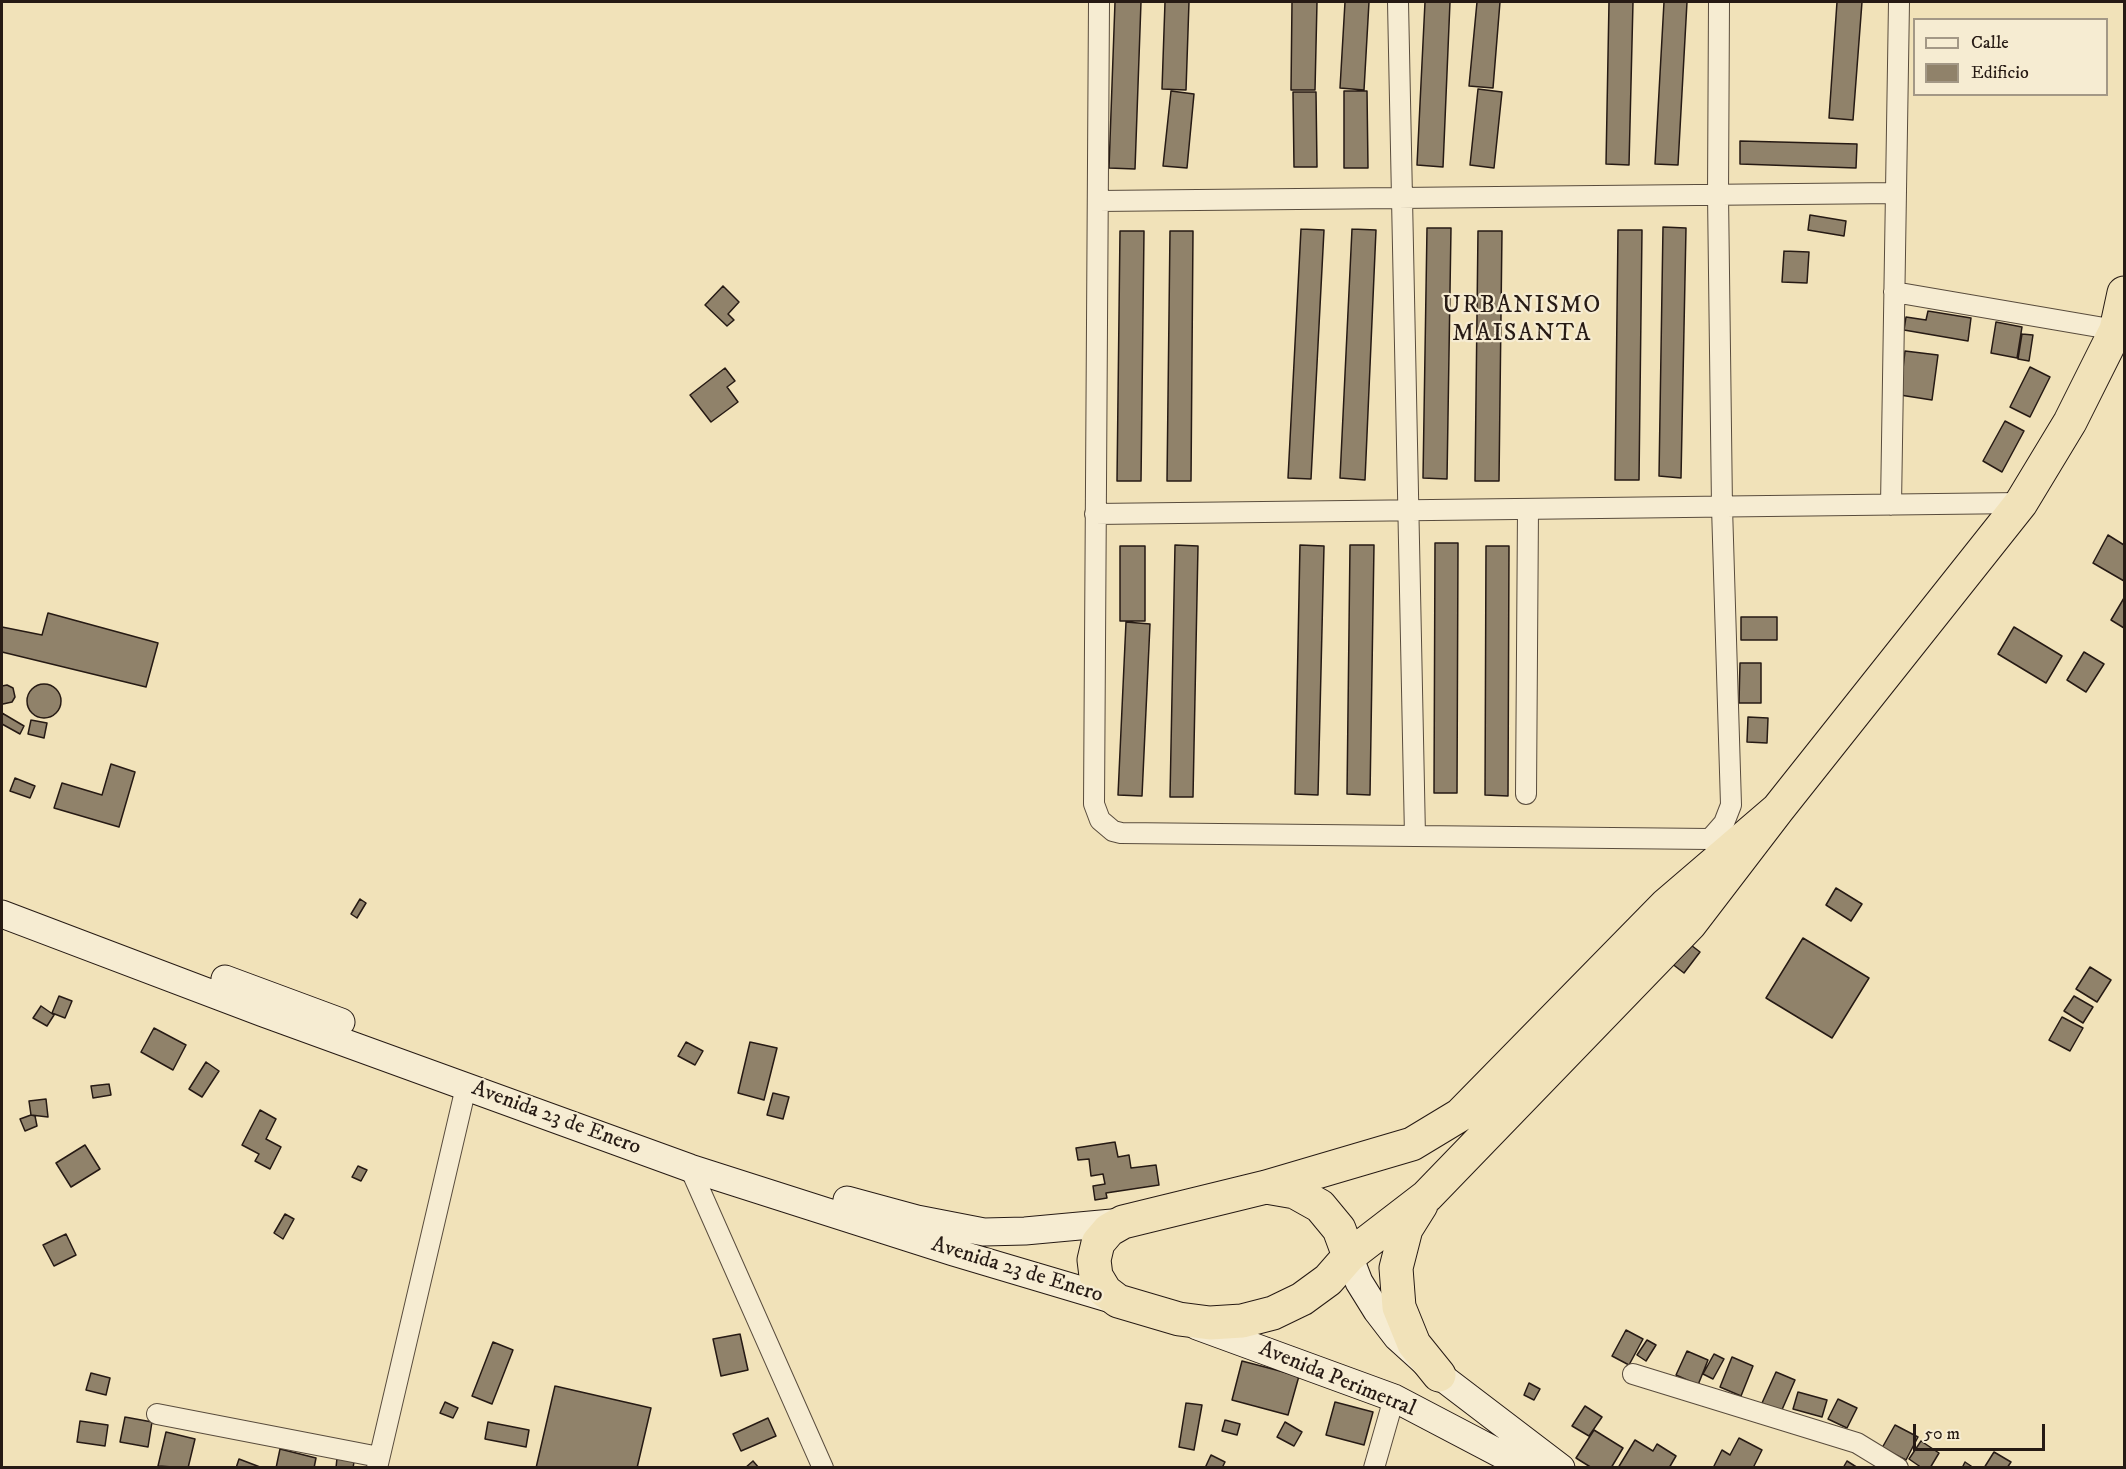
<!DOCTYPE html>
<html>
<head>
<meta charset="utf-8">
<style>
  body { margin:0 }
  #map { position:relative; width:2126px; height:1469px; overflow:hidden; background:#f1e2b9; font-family:"IM FELL DW Pica",serif }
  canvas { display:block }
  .frame { position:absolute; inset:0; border:3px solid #261a14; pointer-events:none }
  .legend { position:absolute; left:1913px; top:18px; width:195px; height:78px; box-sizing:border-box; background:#f6ecd2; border:2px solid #a39886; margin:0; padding:8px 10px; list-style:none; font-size:18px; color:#261a14 }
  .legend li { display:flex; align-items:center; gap:12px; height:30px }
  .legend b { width:30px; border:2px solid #a39886 }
  .scale { position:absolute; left:1913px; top:1424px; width:132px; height:27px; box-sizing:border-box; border:3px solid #261a14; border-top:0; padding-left:8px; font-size:18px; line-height:21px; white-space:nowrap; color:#261a14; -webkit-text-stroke:4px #f6ecd2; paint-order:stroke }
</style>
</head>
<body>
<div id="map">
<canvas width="2126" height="1469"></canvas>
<div class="frame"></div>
<ul class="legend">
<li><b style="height:8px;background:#f6ecd2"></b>Calle</li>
<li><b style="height:16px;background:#90826a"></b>Edificio</li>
</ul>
<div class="scale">50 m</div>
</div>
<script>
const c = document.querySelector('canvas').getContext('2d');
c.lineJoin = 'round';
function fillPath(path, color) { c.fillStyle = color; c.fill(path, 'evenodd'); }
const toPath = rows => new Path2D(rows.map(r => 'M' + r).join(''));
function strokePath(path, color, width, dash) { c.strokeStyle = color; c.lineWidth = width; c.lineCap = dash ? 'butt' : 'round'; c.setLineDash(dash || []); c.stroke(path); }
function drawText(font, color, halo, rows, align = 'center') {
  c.font = font + ' "IM FELL DW Pica",serif'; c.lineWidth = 4.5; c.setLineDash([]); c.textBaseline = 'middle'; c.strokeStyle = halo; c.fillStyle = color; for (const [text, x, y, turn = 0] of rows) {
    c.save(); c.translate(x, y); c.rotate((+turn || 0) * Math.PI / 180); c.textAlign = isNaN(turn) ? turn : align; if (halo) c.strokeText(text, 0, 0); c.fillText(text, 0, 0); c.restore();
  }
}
const building = toPath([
  [1115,2,1141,2,1135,169,1109,168,1115,2],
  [1165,2,1189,2,1186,90,1162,89,1165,2],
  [1292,2,1317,2,1315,90,1291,90,1292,2],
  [1345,2,1369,2,1364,90,1340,88,1345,2],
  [1425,2,1450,2,1443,167,1417,165,1425,2],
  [1477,2,1500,2,1493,88,1469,86,1477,2],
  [1609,2,1633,2,1629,165,1606,164,1609,2],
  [1664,2,1687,2,1678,165,1655,164,1664,2],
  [1837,2,1862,2,1853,120,1829,118,1837,2],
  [1478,89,1502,92,1494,168,1470,165,1478,89],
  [1171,91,1194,94,1187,168,1163,166,1171,91],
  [1344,91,1367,91,1368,168,1344,168,1344,91],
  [1293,92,1316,92,1317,167,1294,167,1293,92],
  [1740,141,1857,144,1856,168,1740,164,1740,141],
  [1810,215,1846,221,1844,236,1808,230,1810,215],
  [1663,227,1686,228,1681,478,1659,476,1663,227],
  [1427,228,1451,228,1447,479,1423,478,1427,228],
  [1301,229,1324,230,1311,479,1288,478,1301,229],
  [1352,229,1376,230,1365,480,1340,478,1352,229],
  [1618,230,1642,230,1639,480,1615,480,1618,230],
  [1120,231,1144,231,1141,481,1117,481,1120,231],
  [1170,231,1193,231,1191,481,1167,481,1170,231],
  [1478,231,1502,231,1499,481,1475,481,1478,231],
  [1784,251,1809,252,1807,283,1782,282,1784,251],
  [723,286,739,302,728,314,734,320,727,326,705,305,723,286],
  [1928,311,1971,318,1968,341,1904,330,1906,317,1926,320,1928,311],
  [1996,322,2022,327,2017,358,1991,353,1996,322],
  [2022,334,2033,335,2029,361,2018,359,2022,334],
  [1905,351,1938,355,1932,400,1900,395,1905,351],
  [2030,367,2050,377,2030,417,2010,407,2030,367],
  [725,368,735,381,727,387,738,402,711,422,690,395,725,368],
  [2005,421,2024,431,2002,472,1983,461,2005,421],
  [2108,535,2124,545,2124,581,2093,563,2108,535],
  [1435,543,1458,543,1457,793,1434,793,1435,543],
  [1175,545,1198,546,1193,797,1170,797,1175,545],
  [1300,545,1324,546,1318,795,1295,794,1300,545],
  [1350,545,1374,545,1370,795,1347,794,1350,545],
  [1120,546,1145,546,1145,621,1120,621,1120,546],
  [1486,546,1509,546,1508,796,1485,795,1486,546],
  [2124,598,2124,628,2111,620,2124,598],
  [48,613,158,643,146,687,2,652,2,627,42,635,48,613],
  [1741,617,1777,617,1777,640,1741,640,1741,617],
  [1126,622,1150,624,1142,796,1118,795,1126,622],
  [2014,627,2062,656,2046,683,1998,654,2014,627],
  [2084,652,2104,664,2086,692,2067,680,2084,652],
  [1740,663,1761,663,1761,703,1739,703,1740,663],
  '27 701a17 17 0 1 1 34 0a17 17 0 1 1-34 0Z',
  [7,685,13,688,15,697,12,702,3,704,2,704,2,686,7,685],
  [2,713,24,726,20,734,2,724,2,713],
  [1748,717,1768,718,1767,743,1747,742,1748,717],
  [31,720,47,723,44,738,28,734,31,720],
  [111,764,135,772,119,827,54,808,62,783,102,795,111,764],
  [15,778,35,786,30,798,10,791,15,778],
  [1836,888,1862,904,1851,921,1826,905,1836,888],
  [360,899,366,903,357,918,351,914,360,899],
  [1803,938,1869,978,1832,1038,1766,998,1803,938],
  [1687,942,1700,952,1684,973,1671,963,1687,942],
  [2090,967,2111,980,2097,1002,2076,989,2090,967],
  [59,996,72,1001,65,1018,52,1013,59,996],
  [2074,996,2093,1007,2083,1023,2064,1011,2074,996],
  [41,1006,54,1015,47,1026,33,1018,41,1006],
  [2062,1017,2083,1028,2070,1051,2049,1040,2062,1017],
  [154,1028,186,1045,173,1070,141,1052,154,1028],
  [686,1042,703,1051,695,1065,678,1056,686,1042],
  [750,1042,777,1048,764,1100,738,1093,750,1042],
  [206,1062,219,1071,202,1097,189,1089,206,1062],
  [109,1084,111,1095,93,1098,91,1086,109,1084],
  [773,1093,789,1097,783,1119,767,1115,773,1093],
  [46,1099,48,1117,31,1115,29,1101,46,1099],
  [260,1110,276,1119,266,1139,281,1147,270,1169,255,1161,259,1154,242,1145,260,1110],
  [31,1115,35,1116,37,1126,25,1131,20,1119,31,1115],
  [1115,1142,1118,1157,1129,1155,1131,1168,1156,1165,1159,1185,1106,1193,1107,1198,1095,1200,1093,1186,1105,1184,1103,1174,1091,1176,1089,1159,1078,1160,1076,1148,1115,1142],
  [85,1145,100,1169,71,1187,56,1163,85,1145],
  [358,1166,367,1170,361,1181,352,1177,358,1166],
  [285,1214,294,1219,283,1239,274,1233,285,1214],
  [66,1234,76,1255,54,1266,43,1245,66,1234],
  [1626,1330,1643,1339,1629,1365,1612,1356,1626,1330],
  [740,1334,748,1370,721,1376,713,1339,740,1334],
  [1647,1340,1656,1345,1646,1361,1637,1355,1647,1340],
  [493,1342,513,1350,492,1404,472,1396,493,1342],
  [1687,1351,1708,1360,1698,1385,1676,1375,1687,1351],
  [1714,1354,1724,1359,1713,1379,1703,1374,1714,1354],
  [1732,1357,1753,1366,1741,1396,1720,1387,1732,1357],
  [1242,1361,1299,1376,1288,1415,1232,1400,1242,1361],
  [1776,1372,1795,1380,1781,1412,1762,1403,1776,1372],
  [91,1373,110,1378,106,1395,86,1390,91,1373],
  [1529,1383,1540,1389,1534,1400,1524,1395,1529,1383],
  [555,1386,651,1408,637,1468,536,1468,555,1386],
  [1798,1392,1827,1400,1822,1417,1793,1409,1798,1392],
  [1838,1399,1857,1408,1847,1428,1828,1419,1838,1399],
  [445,1402,458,1408,453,1418,440,1413,445,1402],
  [1335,1402,1373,1412,1364,1445,1326,1435,1335,1402],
  [1186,1403,1202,1405,1194,1450,1179,1447,1186,1403],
  [1585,1406,1602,1417,1589,1436,1572,1426,1585,1406],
  [125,1417,152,1422,148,1447,120,1442,125,1417],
  [768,1418,776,1436,741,1451,733,1434,768,1418],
  [1225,1420,1240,1424,1237,1435,1222,1431,1225,1420],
  [80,1421,108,1425,105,1446,77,1442,80,1421],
  [488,1422,529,1430,526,1447,485,1439,488,1422],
  [1285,1422,1302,1432,1294,1446,1277,1437,1285,1422],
  [1895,1425,1918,1437,1906,1460,1882,1448,1895,1425],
  [1594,1430,1623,1448,1611,1468,1592,1468,1576,1458,1594,1430],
  [166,1432,195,1439,188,1468,158,1466,166,1432],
  [1739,1438,1762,1450,1753,1468,1713,1468,1722,1450,1730,1455,1739,1438],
  [1635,1440,1653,1451,1657,1444,1676,1456,1669,1468,1618,1468,1635,1440],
  [1921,1441,1939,1453,1930,1468,1922,1468,1909,1459,1921,1441],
  [280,1449,316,1458,314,1468,276,1468,280,1449],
  [1994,1452,2011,1462,2007,1468,1984,1468,1994,1452],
  [1211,1455,1225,1462,1222,1468,1205,1468,1211,1455],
  [337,1458,354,1462,353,1468,336,1468,337,1458],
  [239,1459,260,1467,260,1468,236,1468,239,1459],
  [753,1461,759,1468,745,1468,753,1461],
  [1847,1461,1858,1468,1843,1468,1847,1461],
  [1965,1462,1974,1468,1962,1468,1965,1462]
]);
fillPath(building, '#90826a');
strokePath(building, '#261a14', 1.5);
const minor = toPath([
  [1099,2,1094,804,1100,820,1113,831,1121,833,1710,839,1724,823,1731,805,1722,507,1718,194,1719,2],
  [1398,2,1415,836],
  [1098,201,1896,193],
  [1894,292,2116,330],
  [1891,505,1899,2],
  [1095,514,2021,503],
  [1526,794,1528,509],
  [690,1168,823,1468],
  [1633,1374,1857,1443,1898,1468],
  [157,1414,379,1457],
  [377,1468,466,1087],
  [1374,1468,1394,1398]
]);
const secondary = toPath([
  [2,914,263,1013,690,1168,953,1252,1118,1301],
  [225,979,341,1022],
  [847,1200,917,1219,984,1232,1025,1231,1123,1222],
  [1349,1256,1359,1282,1377,1311,1397,1337,1439,1375,1561,1468],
  [1197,1326,1394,1398,1514,1461,1523,1468]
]);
const trunk = toPath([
  [1778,809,1666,905,1460,1115,1412,1144,1266,1187,1123,1222,1109,1230,1098,1243,1094,1260,1096,1276,1105,1291,1118,1301,1179,1319,1210,1323,1242,1321,1273,1313,1302,1299,1328,1280,1349,1256,1427,1196,1690,924,1778,809,2021,503,2070,422,2116,330,2124,293],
  [1266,1187,1295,1192,1320,1206,1339,1229,1349,1256],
  [1421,1205,1406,1229,1396,1268,1399,1307,1414,1344,1439,1375]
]);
strokePath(minor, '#594c3d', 22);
strokePath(secondary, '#261a14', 29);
strokePath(trunk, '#261a14', 35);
strokePath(minor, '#f6ecd2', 20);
strokePath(secondary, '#f6ecd2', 27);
strokePath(trunk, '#f1e2b9', 33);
drawText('22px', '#261a14', '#f6ecd2', [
  ["Avenida 23 de Enero",556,1119,20],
  ["Avenida 23 de Enero",1017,1271,17],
  ["Avenida Perimetral",1337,1380,22]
]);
c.letterSpacing = '1.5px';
drawText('24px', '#261a14', '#f6ecd2', [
  ["URBANISMO",1522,307],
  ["MAISANTA",1522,335]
]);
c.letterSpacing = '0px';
</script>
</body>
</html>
